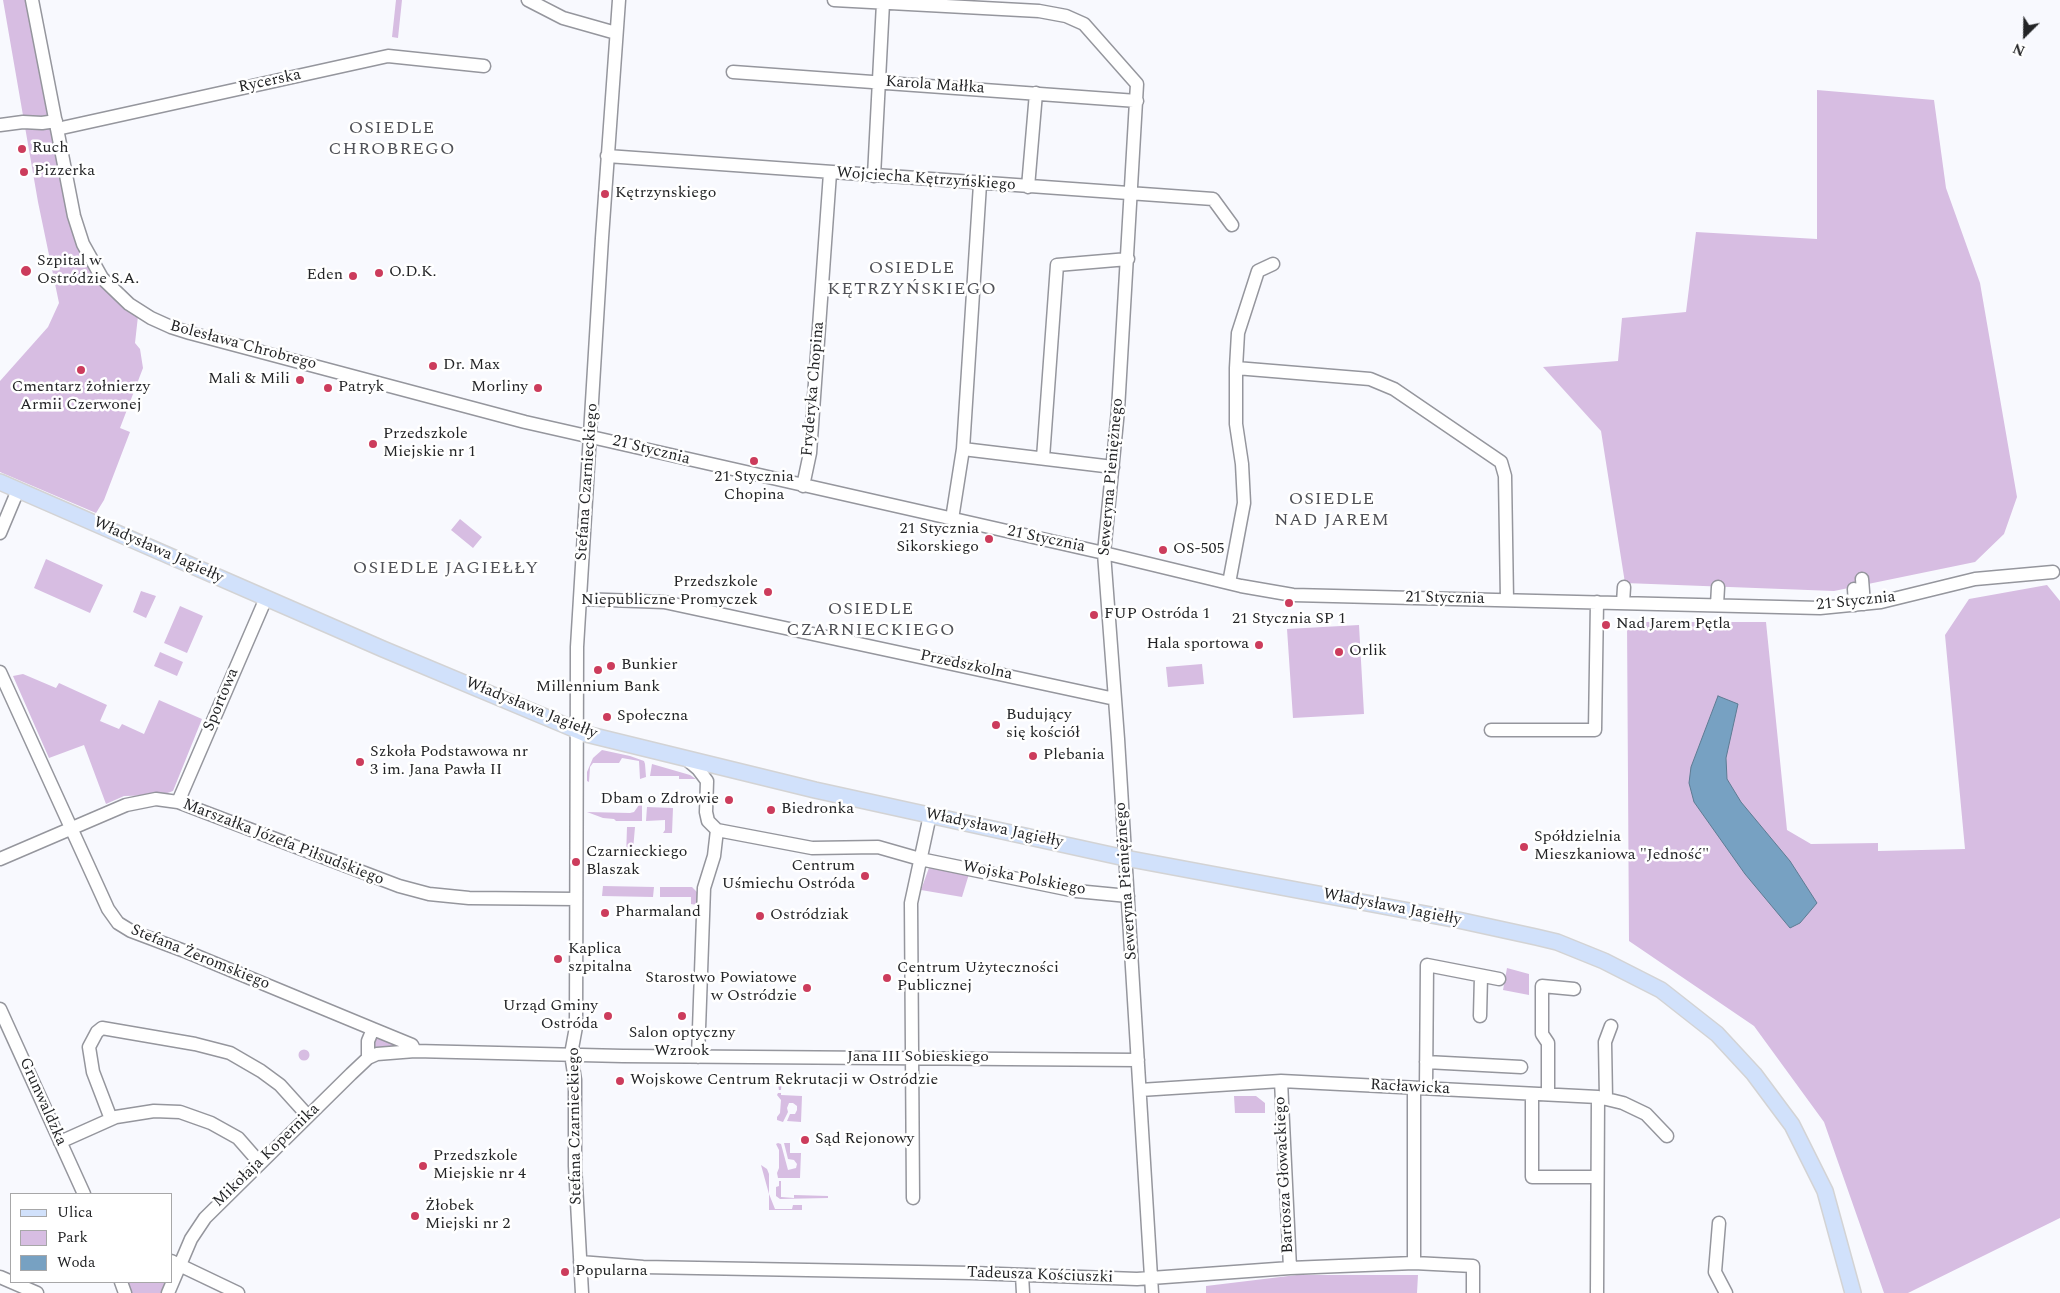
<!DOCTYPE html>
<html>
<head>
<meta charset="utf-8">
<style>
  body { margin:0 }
  #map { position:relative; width:2060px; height:1293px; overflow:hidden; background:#f8f9fe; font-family:Spectral,serif }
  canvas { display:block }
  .legend { position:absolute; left:10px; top:1193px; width:162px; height:90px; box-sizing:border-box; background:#fff; border:1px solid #a7a7a8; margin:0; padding:6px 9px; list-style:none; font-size:15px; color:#232426 }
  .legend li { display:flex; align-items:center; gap:10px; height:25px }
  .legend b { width:25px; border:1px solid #a7a7a8 }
  .north { position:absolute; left:2000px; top:10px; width:50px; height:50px; -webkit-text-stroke:4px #fff; paint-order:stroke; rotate:203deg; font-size:14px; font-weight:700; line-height:20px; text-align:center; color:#232426 }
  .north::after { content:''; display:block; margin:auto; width:18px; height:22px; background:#232426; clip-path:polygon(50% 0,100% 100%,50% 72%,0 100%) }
</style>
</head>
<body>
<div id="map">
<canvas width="2060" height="1293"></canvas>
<ul class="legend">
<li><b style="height:6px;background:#d1e1fb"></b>Ulica</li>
<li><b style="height:14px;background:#d7bde2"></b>Park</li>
<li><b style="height:14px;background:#77a1c2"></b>Woda</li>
</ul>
<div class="north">N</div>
</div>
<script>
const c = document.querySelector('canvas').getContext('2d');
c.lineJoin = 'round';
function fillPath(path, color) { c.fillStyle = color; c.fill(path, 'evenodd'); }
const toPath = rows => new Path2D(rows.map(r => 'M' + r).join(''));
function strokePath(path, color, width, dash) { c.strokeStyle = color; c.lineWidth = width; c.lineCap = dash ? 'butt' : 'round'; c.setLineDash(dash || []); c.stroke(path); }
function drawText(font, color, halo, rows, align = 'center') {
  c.font = font + ' Spectral,serif'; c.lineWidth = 5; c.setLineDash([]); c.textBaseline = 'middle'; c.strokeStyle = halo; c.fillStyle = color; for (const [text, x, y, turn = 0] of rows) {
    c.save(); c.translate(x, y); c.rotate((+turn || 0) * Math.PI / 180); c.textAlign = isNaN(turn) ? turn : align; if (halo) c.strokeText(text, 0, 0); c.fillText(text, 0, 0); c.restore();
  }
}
fillPath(toPath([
  [3,0,29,0,78,244,138,316,135,343,140,349,143,368,120,428,130,432,104,500,96,513,0,472,0,381,48,327,59,303,38,202],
  [396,0,402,0,398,38,392,37],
  [1817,90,1934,100,1946,188,1980,283,2017,497,2004,534,1975,562,1834,591,1625,583,1601,431,1543,367,1618,361,1622,318,1686,312,1696,232,1817,239],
  [460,519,482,537,473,548,451,530],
  [46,559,103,585,90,613,34,588],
  [2047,585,2060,601,2060,1218,1908,1293,1884,1293,1824,1122,1754,1026,1629,941,1627,622,1766,622,1787,830,1811,844,1878,843,1878,851,1965,849,1945,635,1969,599],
  [141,591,156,596,146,618,133,612],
  [180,606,203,616,187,653,164,643],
  [1359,625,1364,714,1293,718,1287,629],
  [160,652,183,662,177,676,154,666],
  [1202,664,1204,684,1168,687,1166,667],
  [23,674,56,688,59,683,107,705,100,721,119,729,122,724,144,734,159,700,202,719,173,791,162,795,124,796,106,804,84,745,49,758,13,676],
  [602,750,630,756,644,761,645,764,646,777,640,779,639,761,622,758,619,763,593,763,590,767,589,782,587,781,587,772,593,758],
  [652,764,690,775,696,779,679,779,679,776,650,776],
  [639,805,642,805,642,821,616,821,614,819,603,818,587,812,630,813,634,812],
  [647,807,673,808,672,833,663,833,665,830,665,820,646,821],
  [627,827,635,827,633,850,646,851,649,849,649,858,626,857],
  [930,865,969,874,962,897,921,890],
  [603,886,654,887,653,897,602,896],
  [660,887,692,887,697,892,697,905,691,904,691,897,660,897],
  [1507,968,1529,974,1529,995,1503,990],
  [379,1036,401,1047,380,1049,375,1047,373,1044,375,1037],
  '298.5 1055a5.5 5.5 0 1 1 11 0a5.5 5.5 0 1 1-11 0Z',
  [782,1075,810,1075,812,1079,782,1079,781,1090,779,1090,777,1079],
  [778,1093,781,1093,781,1095,802,1096,801,1122,787,1121,790,1114,795,1114,797,1110,797,1106,793,1103,789,1103,787,1108,788,1112,783,1122,777,1120,777,1117,780,1113,781,1100,777,1095],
  [1234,1096,1256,1096,1265,1103,1265,1113,1235,1113],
  [778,1143,781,1144,788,1170,796,1168,797,1164,794,1160,788,1159,784,1143,790,1143,790,1153,801,1153,800,1178,778,1178,777,1173,779,1168,779,1150,776,1144],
  [761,1165,767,1169,769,1174,769,1194,775,1209,792,1209,793,1205,802,1205,802,1210,769,1210,769,1194],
  [779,1181,781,1181,781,1197,794,1198,794,1195,828,1196,828,1198,780,1199,776,1196,776,1187,779,1186],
  [1297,1275,1418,1275,1417,1293,1206,1293,1206,1286],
  [125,1282,169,1282,163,1293,129,1293]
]), '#d7bde2');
const water = toPath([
  [1718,696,1738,704,1726,758,1727,779,1741,802,1790,861,1817,903,1800,923,1790,928,1745,874,1694,802,1689,783,1691,767,1718,696]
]);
fillPath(water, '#77a1c2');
strokePath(water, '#5e7c93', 1);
const minor = toPath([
  [32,0,74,216,83,244,102,278,129,304,151,318,171,327,190,333,525,422,1104,553,1241,586,1293,595,1820,608,1881,602,1975,579,2053,572],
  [528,0,563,18,616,33],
  [834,0,1039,11,1066,16,1084,24,1137,84,1118,410,1104,553,1118,739,1152,1293],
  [733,72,1137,101],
  [0,125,23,122,42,123,56,121],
  [57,129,388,56,484,66],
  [607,156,1213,199,1232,225],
  [874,176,883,3],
  [1028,187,1036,93],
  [1236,368,1238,333,1258,271,1273,264],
  [963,449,1113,467],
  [1043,458,1057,265,1128,259],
  [803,486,810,453,830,173],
  [952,519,963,449,980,184],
  [0,533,18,490],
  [1862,579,1864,604],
  [1229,583,1244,503,1242,464,1236,424,1236,368,1370,379,1394,389,1501,462,1505,476,1507,600],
  [1854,589,1855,605],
  [580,599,664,602,1115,699],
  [1623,603,1624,587],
  [1717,605,1718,587],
  [0,672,108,909,118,923,131,931,187,952,373,1029],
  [1491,730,1595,730,1597,602],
  [685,758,698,769,707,781,706,812,708,821,717,830],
  [178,802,266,598],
  [0,859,126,805,156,799,178,802,399,886,429,894,469,898,576,899],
  [0,1009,84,1194],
  [1480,1016,1481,976],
  [698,1057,704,888,714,856,717,830,812,848,878,847,920,859,1076,891,1128,896],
  [368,1058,368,1041,373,1029,412,1045,415,1051],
  [1426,1062,1521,1067],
  [1281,1081,1290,1268],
  [1414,1088,1414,1263],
  [1426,1088,1427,965,1499,979],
  [1140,1090,1281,1081,1598,1097,1623,1103,1646,1114,1667,1136],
  [1532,1094,1532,1177,1597,1177],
  [1548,1094,1548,1043,1542,1034,1542,986,1574,989],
  [1606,1099,1605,1042,1611,1026],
  [111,1119,93,1072,89,1047,97,1032,102,1028,195,1044,230,1053,261,1071,280,1085,308,1116],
  [60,1142,116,1117,154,1111,180,1112,211,1123,238,1138,259,1162],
  [913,1198,911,903,930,815],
  [1719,1223,1715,1272,1726,1293],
  [171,1261,238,1293],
  [580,1262,643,1267,972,1273,1137,1279,1290,1268,1414,1263,1473,1266,1473,1293],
  [1022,1275,1023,1293],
  [0,1277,37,1293],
  [121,1282,125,1293],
  [168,1293,191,1239,205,1218,351,1074,368,1058,377,1054,415,1051,623,1056,1138,1060],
  [582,1293,575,1166,575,1080,571,1054,576,1027,577,647,602,238,619,0],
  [1597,1293,1598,1097]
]);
const major = toPath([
  [0,482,383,649,586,734,815,790,1125,858,1458,920,1536,937,1557,942,1604,961,1661,990,1717,1034,1754,1074,1792,1125,1825,1191,1853,1293]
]);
strokePath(minor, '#95969d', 15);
strokePath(major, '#d3d3d4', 18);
strokePath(minor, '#fff', 12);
strokePath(major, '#d1e1fb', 15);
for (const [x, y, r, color] of [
  [22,149,5,"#cc3c5c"],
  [24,172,5,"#cc3c5c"],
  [605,194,5,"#cc3c5c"],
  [26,271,6,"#cc3c5c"],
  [379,273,5,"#cc3c5c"],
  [353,276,5,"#cc3c5c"],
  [433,366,5,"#cc3c5c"],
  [81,370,5,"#cc3c5c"],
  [300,380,5,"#cc3c5c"],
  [328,388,5,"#cc3c5c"],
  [538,388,5,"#cc3c5c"],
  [373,444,5,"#cc3c5c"],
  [754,461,5,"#cc3c5c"],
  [989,539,5,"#cc3c5c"],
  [1163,550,5,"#cc3c5c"],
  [768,592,5,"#cc3c5c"],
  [1289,603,5,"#cc3c5c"],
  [1094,615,5,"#cc3c5c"],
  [1606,625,5,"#cc3c5c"],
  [1259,645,5,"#cc3c5c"],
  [1339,652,5,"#cc3c5c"],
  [611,666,5,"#cc3c5c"],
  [598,670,5,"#cc3c5c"],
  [607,717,5,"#cc3c5c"],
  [996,725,5,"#cc3c5c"],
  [1033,756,5,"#cc3c5c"],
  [360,762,5,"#cc3c5c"],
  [729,800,5,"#cc3c5c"],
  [771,810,5,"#cc3c5c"],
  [1524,847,5,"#cc3c5c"],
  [576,862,5,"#cc3c5c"],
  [865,876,5,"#cc3c5c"],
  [605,913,5,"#cc3c5c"],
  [760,916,5,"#cc3c5c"],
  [558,959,5,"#cc3c5c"],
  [887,978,5,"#cc3c5c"],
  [807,988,5,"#cc3c5c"],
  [608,1016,5,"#cc3c5c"],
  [682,1016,5,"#cc3c5c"],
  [620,1081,5,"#cc3c5c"],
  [805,1140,5,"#cc3c5c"],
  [423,1166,5,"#cc3c5c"],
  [415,1216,5,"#cc3c5c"],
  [565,1272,5,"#cc3c5c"]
]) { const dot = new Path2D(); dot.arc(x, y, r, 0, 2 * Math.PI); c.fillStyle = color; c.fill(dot); strokePath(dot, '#fff', 2); }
drawText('16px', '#232426', '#fff', [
  ["Rycerska",270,82,-12],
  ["Karola Małłka",935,86,4],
  ["Wojciecha Kętrzyńskiego",926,180,4],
  ["Bolesława Chrobrego",243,346,15],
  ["Fryderyka Chopina",814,389,-85],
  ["21 Stycznia",651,451,14],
  ["Seweryna Pieniężnego",1112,477,-85],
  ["Stefana Czarnieckiego",588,482,-86],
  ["21 Stycznia",1046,540,12],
  ["Władysława Jagiełły",158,551,24],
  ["21 Stycznia",1445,599,1],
  ["21 Stycznia",1856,602,-6],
  ["Przedszkolna",966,666,12],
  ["Sportowa",222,700,-67],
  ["Władysława Jagiełły",531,709,22],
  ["Władysława Jagiełły",994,829,12],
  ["Marszałka Józefa Piłsudskiego",283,843,21],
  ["Wojska Polskiego",1024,879,11],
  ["Seweryna Pieniężnego",1127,881,-94],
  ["Władysława Jagiełły",1392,908,11],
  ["Stefana Żeromskiego",200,958,22],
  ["Jana III Sobieskiego",918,1058],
  ["Racławicka",1410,1088,3],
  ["Grunwaldzka",42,1102,66],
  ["Stefana Czarnieckiego",576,1126,-91],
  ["Mikołaja Kopernika",267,1156,-44],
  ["Bartosza Głowackiego",1285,1175,-93],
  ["Tadeusza Kościuszki",1040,1276,2]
]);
drawText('16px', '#232426', '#fff', [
  ["Ruch",32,149],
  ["Pizzerka",34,172],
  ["Kętrzynskiego",615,194],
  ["Szpital w",37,262],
  ["Ostródzie S.A.",37,280],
  ["O.D.K.",389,273],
  ["Eden",343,276,"right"],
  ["Dr. Max",443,366],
  ["Mali & Mili",290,380,"right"],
  ["Cmentarz żołnierzy",81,388,"center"],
  ["Armii Czerwonej",81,406,"center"],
  ["Patryk",338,388],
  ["Morliny",528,388,"right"],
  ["Przedszkole",383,435],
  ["Miejskie nr 1",383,453],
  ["21 Stycznia",754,478,"center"],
  ["Chopina",754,496,"center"],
  ["21 Stycznia",979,530,"right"],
  ["Sikorskiego",979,548,"right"],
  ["OS-505",1173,550],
  ["Przedszkole",758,583,"right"],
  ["Niepubliczne Promyczek",758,601,"right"],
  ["FUP Ostróda 1",1104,615],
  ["21 Stycznia SP 1",1289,620,"center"],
  ["Nad Jarem Pętla",1616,625],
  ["Hala sportowa",1249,645,"right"],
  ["Orlik",1349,652],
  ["Bunkier",621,666],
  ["Millennium Bank",598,688,"center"],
  ["Budujący",1006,716],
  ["się kościół",1006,734],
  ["Społeczna",617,717],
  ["Szkoła Podstawowa nr",370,753],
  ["3 im. Jana Pawła II",370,771],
  ["Plebania",1043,756],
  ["Dbam o Zdrowie",719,800,"right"],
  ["Biedronka",781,810],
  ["Spółdzielnia",1534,838],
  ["Mieszkaniowa \"Jedność\"",1534,856],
  ["Czarnieckiego",586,853],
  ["Blaszak",586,871],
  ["Centrum",855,867,"right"],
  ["Uśmiechu Ostróda",855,885,"right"],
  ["Pharmaland",615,913],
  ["Ostródziak",770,916],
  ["Kaplica",568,950],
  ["szpitalna",568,968],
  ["Centrum Użyteczności",897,969],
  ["Publicznej",897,987],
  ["Starostwo Powiatowe",797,979,"right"],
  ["w Ostródzie",797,997,"right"],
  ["Urząd Gminy",598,1007,"right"],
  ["Ostróda",598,1025,"right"],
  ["Salon optyczny",682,1034,"center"],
  ["Wzrook",682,1052,"center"],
  ["Wojskowe Centrum Rekrutacji w Ostródzie",630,1081],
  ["Sąd Rejonowy",815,1140],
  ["Przedszkole",433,1157],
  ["Miejskie nr 4",433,1175],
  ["Żłobek",425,1207],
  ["Miejski nr 2",425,1225],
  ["Popularna",575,1272]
], 'left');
c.letterSpacing = '1px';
drawText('18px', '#505157', '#fff', [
  ["OSIEDLE",392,129],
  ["CHROBREGO",392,150],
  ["OSIEDLE",912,269],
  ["KĘTRZYŃSKIEGO",912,290],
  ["OSIEDLE",1332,500],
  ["NAD JAREM",1332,521],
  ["OSIEDLE JAGIEŁŁY",446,569],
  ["OSIEDLE",871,610],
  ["CZARNIECKIEGO",871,631]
]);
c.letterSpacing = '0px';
</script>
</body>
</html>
